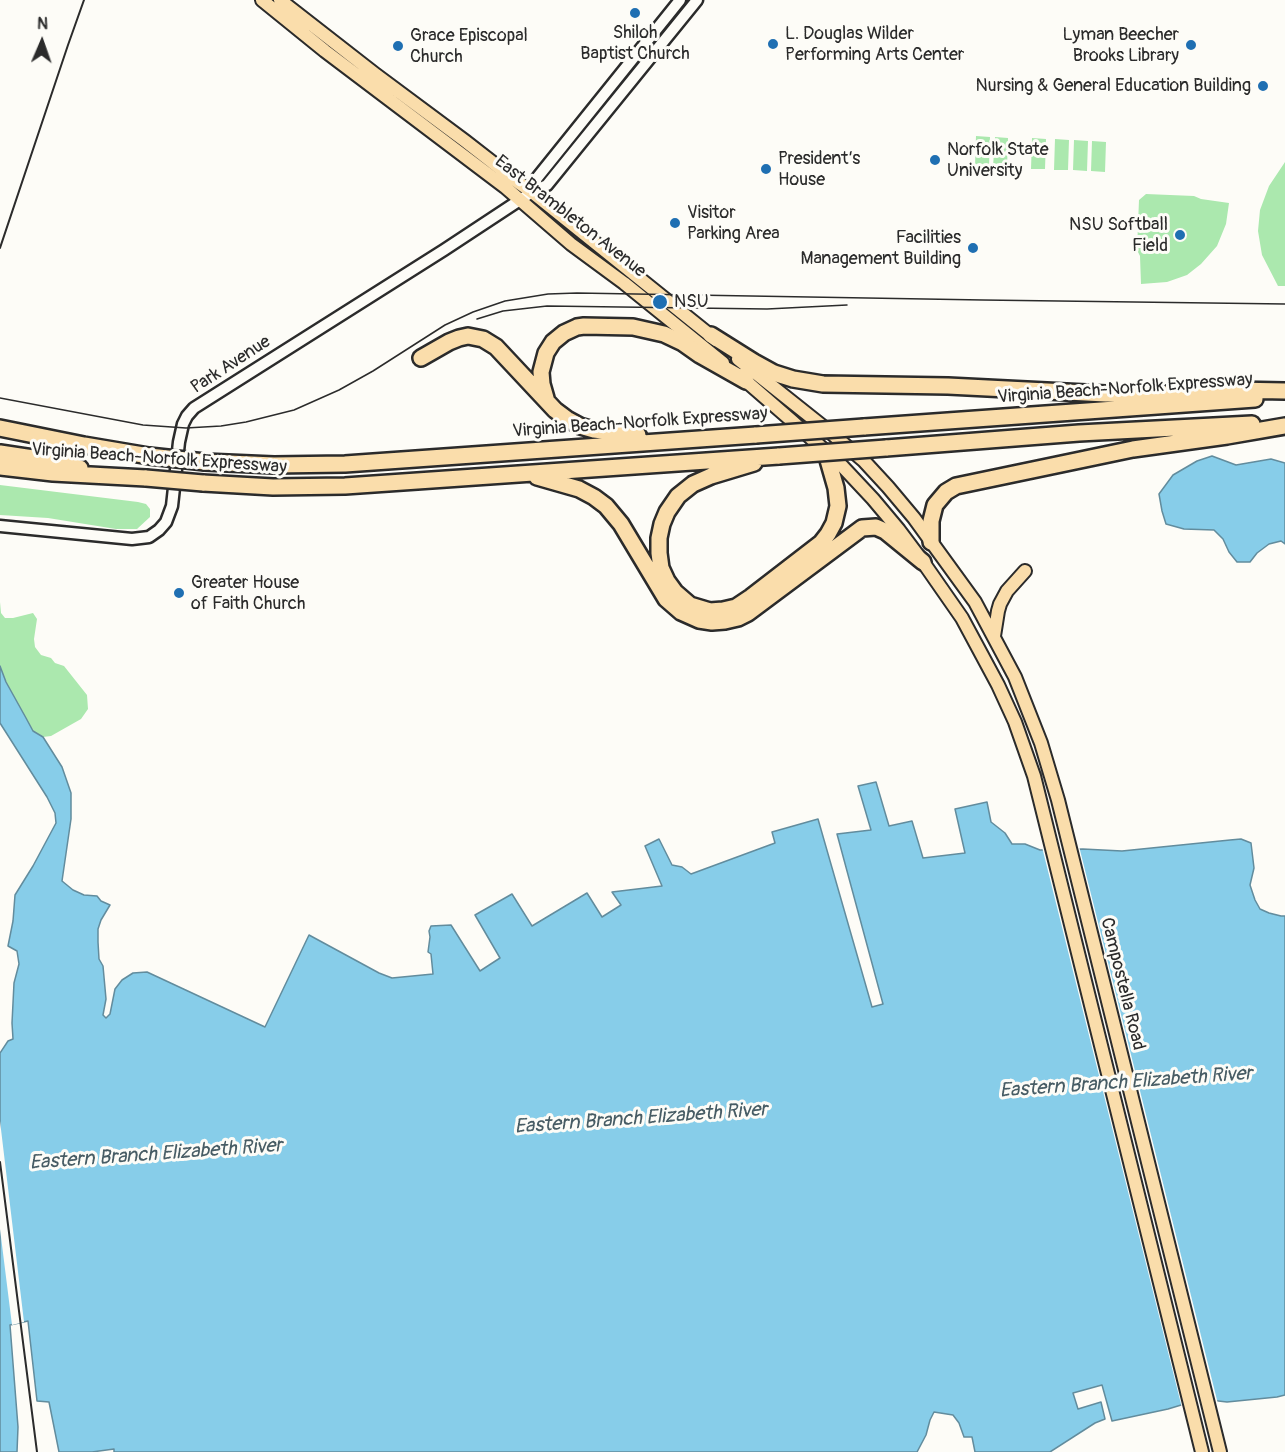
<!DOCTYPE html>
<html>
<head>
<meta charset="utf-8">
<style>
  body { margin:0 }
  #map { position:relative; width:1285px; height:1452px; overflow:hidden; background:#fdfcf7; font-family:Pangolin,sans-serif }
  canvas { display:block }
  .north { position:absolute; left:12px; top:12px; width:60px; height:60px; -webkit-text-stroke:4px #fdfcf7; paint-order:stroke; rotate:2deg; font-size:16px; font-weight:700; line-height:24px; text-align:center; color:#2b2b2b }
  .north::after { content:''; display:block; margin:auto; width:21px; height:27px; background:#2b2b2b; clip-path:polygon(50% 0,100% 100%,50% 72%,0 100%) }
</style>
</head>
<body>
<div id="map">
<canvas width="1285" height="1452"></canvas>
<div class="north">N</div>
</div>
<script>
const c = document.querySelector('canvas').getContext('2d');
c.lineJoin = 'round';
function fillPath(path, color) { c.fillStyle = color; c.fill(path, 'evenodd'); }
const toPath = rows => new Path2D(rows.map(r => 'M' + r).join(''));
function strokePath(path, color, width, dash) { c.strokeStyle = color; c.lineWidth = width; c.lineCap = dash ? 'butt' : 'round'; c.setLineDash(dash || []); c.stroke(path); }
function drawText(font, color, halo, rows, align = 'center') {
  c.font = font + ' Pangolin,sans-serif'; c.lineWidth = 6; c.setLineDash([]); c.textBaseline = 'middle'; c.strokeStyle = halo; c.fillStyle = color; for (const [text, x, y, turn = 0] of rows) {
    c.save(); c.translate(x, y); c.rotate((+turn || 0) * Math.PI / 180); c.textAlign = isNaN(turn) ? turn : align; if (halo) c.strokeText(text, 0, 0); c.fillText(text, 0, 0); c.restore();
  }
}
fillPath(toPath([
  [976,136,990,137,989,167,975,166],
  [995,137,1008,138,1007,168,993,167],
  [1032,138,1046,139,1045,169,1031,169],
  [1055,139,1069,140,1068,170,1054,170],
  [1074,140,1088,141,1087,171,1073,170],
  [1092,141,1106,142,1105,172,1091,171],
  [1285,162,1285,286,1278,286,1262,255,1258,231,1260,210,1269,186],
  [1146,194,1194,196,1201,199,1229,203,1226,224,1217,246,1201,264,1187,275,1167,282,1141,284,1140,256,1137,250,1139,200],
  [0,485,138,502,146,504,150,509,150,517,137,529,116,529,48,518,0,515],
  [0,602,1,613,5,618,13,618,33,613,37,619,34,639,35,647,41,655,51,658,55,663,64,666,87,695,88,709,81,719,51,736,43,737,33,731,6,682,0,666]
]), '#abe8ae');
const water = toPath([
  [1212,456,1236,465,1271,459,1285,463,1285,544,1281,541,1269,544,1257,553,1250,562,1237,562,1229,552,1223,539,1214,530,1184,529,1166,524,1162,511,1159,494,1173,475,1197,461,1212,456],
  [0,666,6,682,26,718,33,731,43,737,62,767,71,793,71,819,62,881,73,890,84,895,97,896,101,901,110,905,101,920,98,929,98,942,99,959,103,966,106,999,103,1015,106,1018,110,1014,115,989,122,980,133,973,147,972,265,1027,309,935,379,973,392,978,433,974,431,954,428,952,430,937,429,931,431,926,451,925,480,971,500,958,475,915,512,894,532,926,587,893,602,917,621,905,612,892,662,886,645,846,659,839,672,865,682,867,691,874,775,843,772,832,818,819,872,1007,883,1004,837,834,871,830,858,786,876,782,889,826,912,821,923,858,965,853,955,809,987,802,991,822,1005,833,1012,844,1025,844,1040,850,1083,849,1122,851,1230,840,1241,839,1251,843,1254,868,1250,885,1255,900,1260,909,1269,913,1281,916,1285,916,1285,1395,1277,1397,1227,1402,1201,1399,1168,1409,1112,1421,1102,1385,1073,1393,1078,1409,1101,1402,1105,1419,1095,1423,1050,1452,975,1452,972,1437,964,1437,959,1423,953,1415,934,1412,930,1420,926,1435,917,1452,114,1452,114,1449,92,1452,59,1452,49,1402,37,1401,28,1321,10,1325,18,1427,17,1452,0,1452,0,1053,8,1041,13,1039,12,1023,14,983,19,964,17,951,8,946,13,921,15,895,33,866,56,823,55,813,47,797,0,723,0,666]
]);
fillPath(water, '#87cde9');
strokePath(water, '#628c9d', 1.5);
fillPath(toPath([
  [1079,846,1218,1404,1202,1402,1182,1408,1042,847],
  [0,1121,24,1322,12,1325,0,1229]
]), '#fdfcf7');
const secondary = toPath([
  [532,192,537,178,680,0],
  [0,526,132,539,149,537,159,530,166,522,172,506,179,442,183,424,187,416,194,408,444,250,532,192,547,185,697,0]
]);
const primary = toPath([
  [262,0,325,51,505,187,571,244,624,283,723,363],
  [280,0,375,74,465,141,519,183,532,192,716,340],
  [738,359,831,433,864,461,888,487,914,518,975,602,1015,677,1041,743,1058,800,1220,1452],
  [739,375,792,421,843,467,873,499,899,530,923,562,962,618,998,685,1015,722,1034,776,1041,804,1202,1452],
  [994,636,998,611,1000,604,1007,591,1025,571]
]);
const motorway = toPath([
  [711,335,754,362,774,373,793,379,823,384,948,386,1106,394,1168,394,1234,390,1285,391],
  [421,358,449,342,459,338,468,336,483,339,496,347,555,410,567,419,580,426,594,430,638,435],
  [546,398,542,384,541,372,546,353,553,342,564,333,577,327,584,326,633,327,664,334,683,343,700,355,746,381],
  [864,427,1255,399],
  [0,428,84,445,149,456],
  [886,448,1079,433,1252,424],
  [0,453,53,461,80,468],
  [205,462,274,465,345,464,756,435],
  [754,463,711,476,693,484,678,496,667,512,662,524,659,538,659,553,661,568,667,581,675,592,690,605,710,611,723,610,736,607,751,597,821,543,828,534,834,523,838,506,836,488,826,453],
  [0,467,53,473,146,478],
  [537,477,579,489,594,497,606,506,621,524,666,599,681,612,699,620,712,622,725,621,738,618,748,613,862,528,876,527,885,531,923,562],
  [203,483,273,487,345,486,779,456],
  [931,542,931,521,935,505,946,492,956,486,1133,449,1227,436,1285,426]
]);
strokePath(secondary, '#2b2b2b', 15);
strokePath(primary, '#2b2b2b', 16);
strokePath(motorway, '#2b2b2b', 20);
strokePath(secondary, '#fdfcf7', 10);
strokePath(primary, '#faddab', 12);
strokePath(motorway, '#faddab', 15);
strokePath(toPath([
  [477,319,503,311,547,306,767,309,847,305],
  [0,398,143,425,186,428,221,426,246,422,294,410,339,390,373,371,445,325,473,312,505,301,548,294,577,293,983,300,1285,304]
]), '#2b2b2b', 1.5);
strokePath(toPath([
  [0,248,68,45,84,0],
  [0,1162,37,1452]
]), '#2b2b2b', 2);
const motorwayBridge = toPath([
  [756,435,864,427],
  [149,456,205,462],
  [779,456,886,448],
  [146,478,203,483]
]);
strokePath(motorwayBridge, '#2b2b2b', 20, []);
strokePath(motorwayBridge, '#faddab', 15);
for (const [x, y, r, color] of [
  [635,13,6,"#1f6fb2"],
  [773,44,6,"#1f6fb2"],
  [1191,45,6,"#1f6fb2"],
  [398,46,6,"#1f6fb2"],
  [1263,86,6,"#1f6fb2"],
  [935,160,6,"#1f6fb2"],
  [766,169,6,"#1f6fb2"],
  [675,223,6,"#1f6fb2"],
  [1180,235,6,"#1f6fb2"],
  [973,248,6,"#1f6fb2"],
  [660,302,8,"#1f6fb2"],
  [179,593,6,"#1f6fb2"]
]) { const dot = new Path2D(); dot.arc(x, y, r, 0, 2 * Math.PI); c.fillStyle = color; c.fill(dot); strokePath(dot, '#fdfcf7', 2); }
drawText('18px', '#2b2b2b', '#fdfcf7', [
  ["Shiloh",635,33,"center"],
  ["Baptist Church",635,54,"center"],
  ["L. Douglas Wilder",785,34],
  ["Performing Arts Center",785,55],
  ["Lyman Beecher",1179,35,"right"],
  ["Brooks Library",1179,56,"right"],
  ["Grace Episcopal",410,36],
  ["Church",410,57],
  ["Nursing & General Education Building",1251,86,"right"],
  ["Norfolk State",947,150],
  ["University",947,171],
  ["President’s",778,159],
  ["House",778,180],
  ["Visitor",687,213],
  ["Parking Area",687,234],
  ["NSU Softball",1168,225,"right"],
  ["Field",1168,246,"right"],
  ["Facilities",961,238,"right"],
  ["Management Building",961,259,"right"],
  ["NSU",674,302],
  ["Greater House",191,583],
  ["of Faith Church",191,604]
], 'left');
drawText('18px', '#2b2b2b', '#fdfcf7', [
  ["East Brambleton Avenue",570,217,38],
  ["Park Avenue",231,365,-33],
  ["Virginia Beach-Norfolk Expressway",1125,389,-4],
  ["Virginia Beach-Norfolk Expressway",640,423,-4],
  ["Virginia Beach-Norfolk Expressway",159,459,4],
  ["Campostella Road",1122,984,76]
]);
drawText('italic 20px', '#475c64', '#fdfcf7', [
  ["Eastern Branch Elizabeth River",1126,1083,-4],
  ["Eastern Branch Elizabeth River",641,1119,-4],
  ["Eastern Branch Elizabeth River",156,1155,-4]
]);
</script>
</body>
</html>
